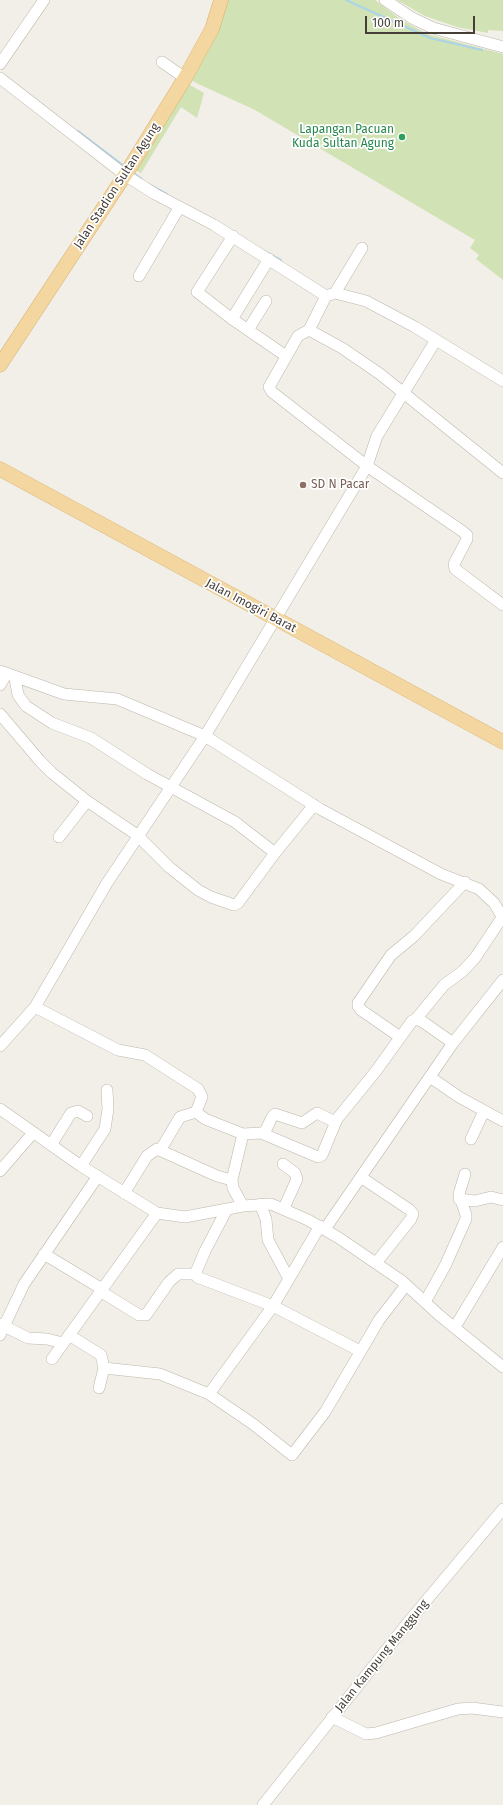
<!DOCTYPE html>
<html>
<head>
<meta charset="utf-8">
<style>
  body { margin:0 }
  #map { position:relative; width:503px; height:1805px; overflow:hidden; background:#f2efe8; font-family:"Fira Sans",sans-serif }
  canvas { display:block }
  .scale { position:absolute; left:365px; top:16px; width:110px; height:18px; box-sizing:border-box; border:2px solid #453f38; border-top:0; padding-left:5px; font-size:12px; line-height:14px; white-space:nowrap; color:#453f38; -webkit-text-stroke:3px #fff; paint-order:stroke }
</style>
</head>
<body>
<div id="map">
<canvas width="503" height="1805"></canvas>
<div class="scale">100 m</div>
</div>
<script>
const c = document.querySelector('canvas').getContext('2d');
c.lineJoin = 'round';
function fillPath(path, color) { c.fillStyle = color; c.fill(path, 'evenodd'); }
const toPath = rows => new Path2D(rows.map(r => 'M' + r).join(''));
function strokePath(path, color, width, dash) { c.strokeStyle = color; c.lineWidth = width; c.lineCap = dash ? 'butt' : 'round'; c.setLineDash(dash || []); c.stroke(path); }
function drawText(font, color, halo, rows, align = 'center') {
  c.font = font + ' "Fira Sans",sans-serif'; c.lineWidth = 3.5; c.setLineDash([]); c.textBaseline = 'middle'; c.strokeStyle = halo; c.fillStyle = color; for (const [text, x, y, turn = 0] of rows) {
    c.save(); c.translate(x, y); c.rotate((+turn || 0) * Math.PI / 180); c.textAlign = isNaN(turn) ? turn : align; if (halo) c.strokeText(text, 0, 0); c.fillText(text, 0, 0); c.restore();
  }
}
fillPath(toPath([
  [225,0,375,0,400,19,427,34,503,54,503,280,476,259,479,255,470,248,475,240,255,110,192,81,190,85,204,93,197,118,181,107,141,173,134,169],
  [397,0,503,0,503,31,488,30,488,33,457,27,425,16]
]), '#d1e2b5');
strokePath(toPath([
  [346,0,430,38,482,50],
  [381,27,387,19],
  [78,131,124,166],
  [132,172,142,179],
  [149,184,167,194],
  [263,250,281,260]
]), '#abd3e9', 2);
const minor = toPath([
  [385,0,412,18,433,28,503,47],
  [162,62,185,78],
  [0,64,44,0],
  [0,78,125,175,155,194,214,225,326,296,335,293,366,301,415,327,503,381],
  [233,236,197,292,232,319,286,356],
  [139,276,179,208],
  [335,293,362,248],
  [326,296,309,330,298,336,269,387,272,392,367,466,462,531,467,535,467,539,454,564,455,569,503,605],
  [232,319,269,259],
  [248,330,266,301],
  [309,330,342,348,380,374,503,473],
  [0,671,64,694,117,699,205,736,320,809,441,874,479,889,494,903,503,918],
  [15,678,18,695,26,706,52,723,91,738,147,774,235,822,275,853],
  [0,685,6,675],
  [0,714,40,761,52,773,87,801,137,835,169,867,198,890,211,897,234,905,238,903,275,853,314,805],
  [59,837,87,801],
  [35,1007,118,1050,145,1055,198,1089,202,1097,196,1112,205,1119,243,1134,261,1133,318,1157,322,1155,337,1119,376,1071,412,1021,416,1019,423,1022,453,1043],
  [416,1019,444,985,463,971,475,958,503,916],
  [400,1037,361,1010,358,1006,358,1003,391,955,414,936,465,882],
  [0,1046,35,1007,107,883,205,736,367,466,377,436,436,340],
  [430,1077,459,1097,503,1121],
  [0,1109,81,1166,157,1213,185,1217,243,1206,271,1204,308,1220,339,1238,402,1281,439,1315,503,1367],
  [264,1134,272,1117,275,1114,302,1123,317,1113,335,1122],
  [471,1139,484,1111],
  [51,1145,71,1113,78,1111,87,1116],
  [161,1149,180,1117,196,1112],
  [283,1164,295,1173,297,1179,284,1208],
  [81,1166,105,1129,108,1109,107,1090],
  [0,1171,33,1133],
  [362,1178,410,1210,413,1214,411,1219,376,1263],
  [124,1193,147,1156,157,1149,217,1176,232,1180],
  [459,1199,475,1201,491,1197,503,1200],
  [260,1204,266,1219,268,1240,289,1279],
  [243,1206,233,1188,232,1180,243,1134],
  [227,1209,205,1251,196,1272,197,1277,273,1306,360,1351],
  [325,1229,453,1043,503,980],
  [44,1254,102,1289],
  [100,1291,139,1315,146,1315,169,1282,178,1274,196,1274],
  [425,1302,445,1266,466,1219,466,1215,459,1194,465,1174],
  [0,1324,28,1338,47,1339,63,1343],
  [455,1327,503,1247],
  [0,1335,24,1284,98,1176],
  [69,1335,101,1355,104,1368,99,1388],
  [52,1359,157,1213],
  [104,1368,160,1374,209,1394,253,1424,292,1455,325,1412,379,1320,406,1285],
  [209,1394,273,1306,320,1226],
  [332,1717,366,1734,376,1733,458,1709,472,1708,503,1712],
  [263,1805,410,1620,503,1509]
]);
const major = toPath([
  [0,365,127,172,185,78,212,29,221,0],
  [0,469,503,742]
]);
strokePath(minor, '#bdb6ac', 12);
strokePath(major, '#d7b271', 15);
strokePath(minor, '#fff', 11);
strokePath(major, '#f4d7a0', 14);
for (const [x, y, r, color] of [
  [402,137,4,"#2e9e5b"],
  [303,485,4,"#8d6e63"]
]) { const dot = new Path2D(); dot.arc(x, y, r, 0, 2 * Math.PI); c.fillStyle = color; c.fill(dot); strokePath(dot, '#fff', 1.5); }
drawText('12px', '#27864d', '#fff', [
  ["Lapangan Pacuan",394,130],
  ["Kuda Sultan Agung",394,144]
], 'right');
drawText('12px', '#453f38', '#fff', [
  ["Jalan Stadion Sultan Agung",117,186,-57],
  ["Jalan Imogiri Barat",251,606,28],
  ["Jalan Kampung Manggung",382,1656,-51]
]);
drawText('12px', '#785e54', '#fff', [
  ["SD N Pacar",311,485]
], 'left');
</script>
</body>
</html>
